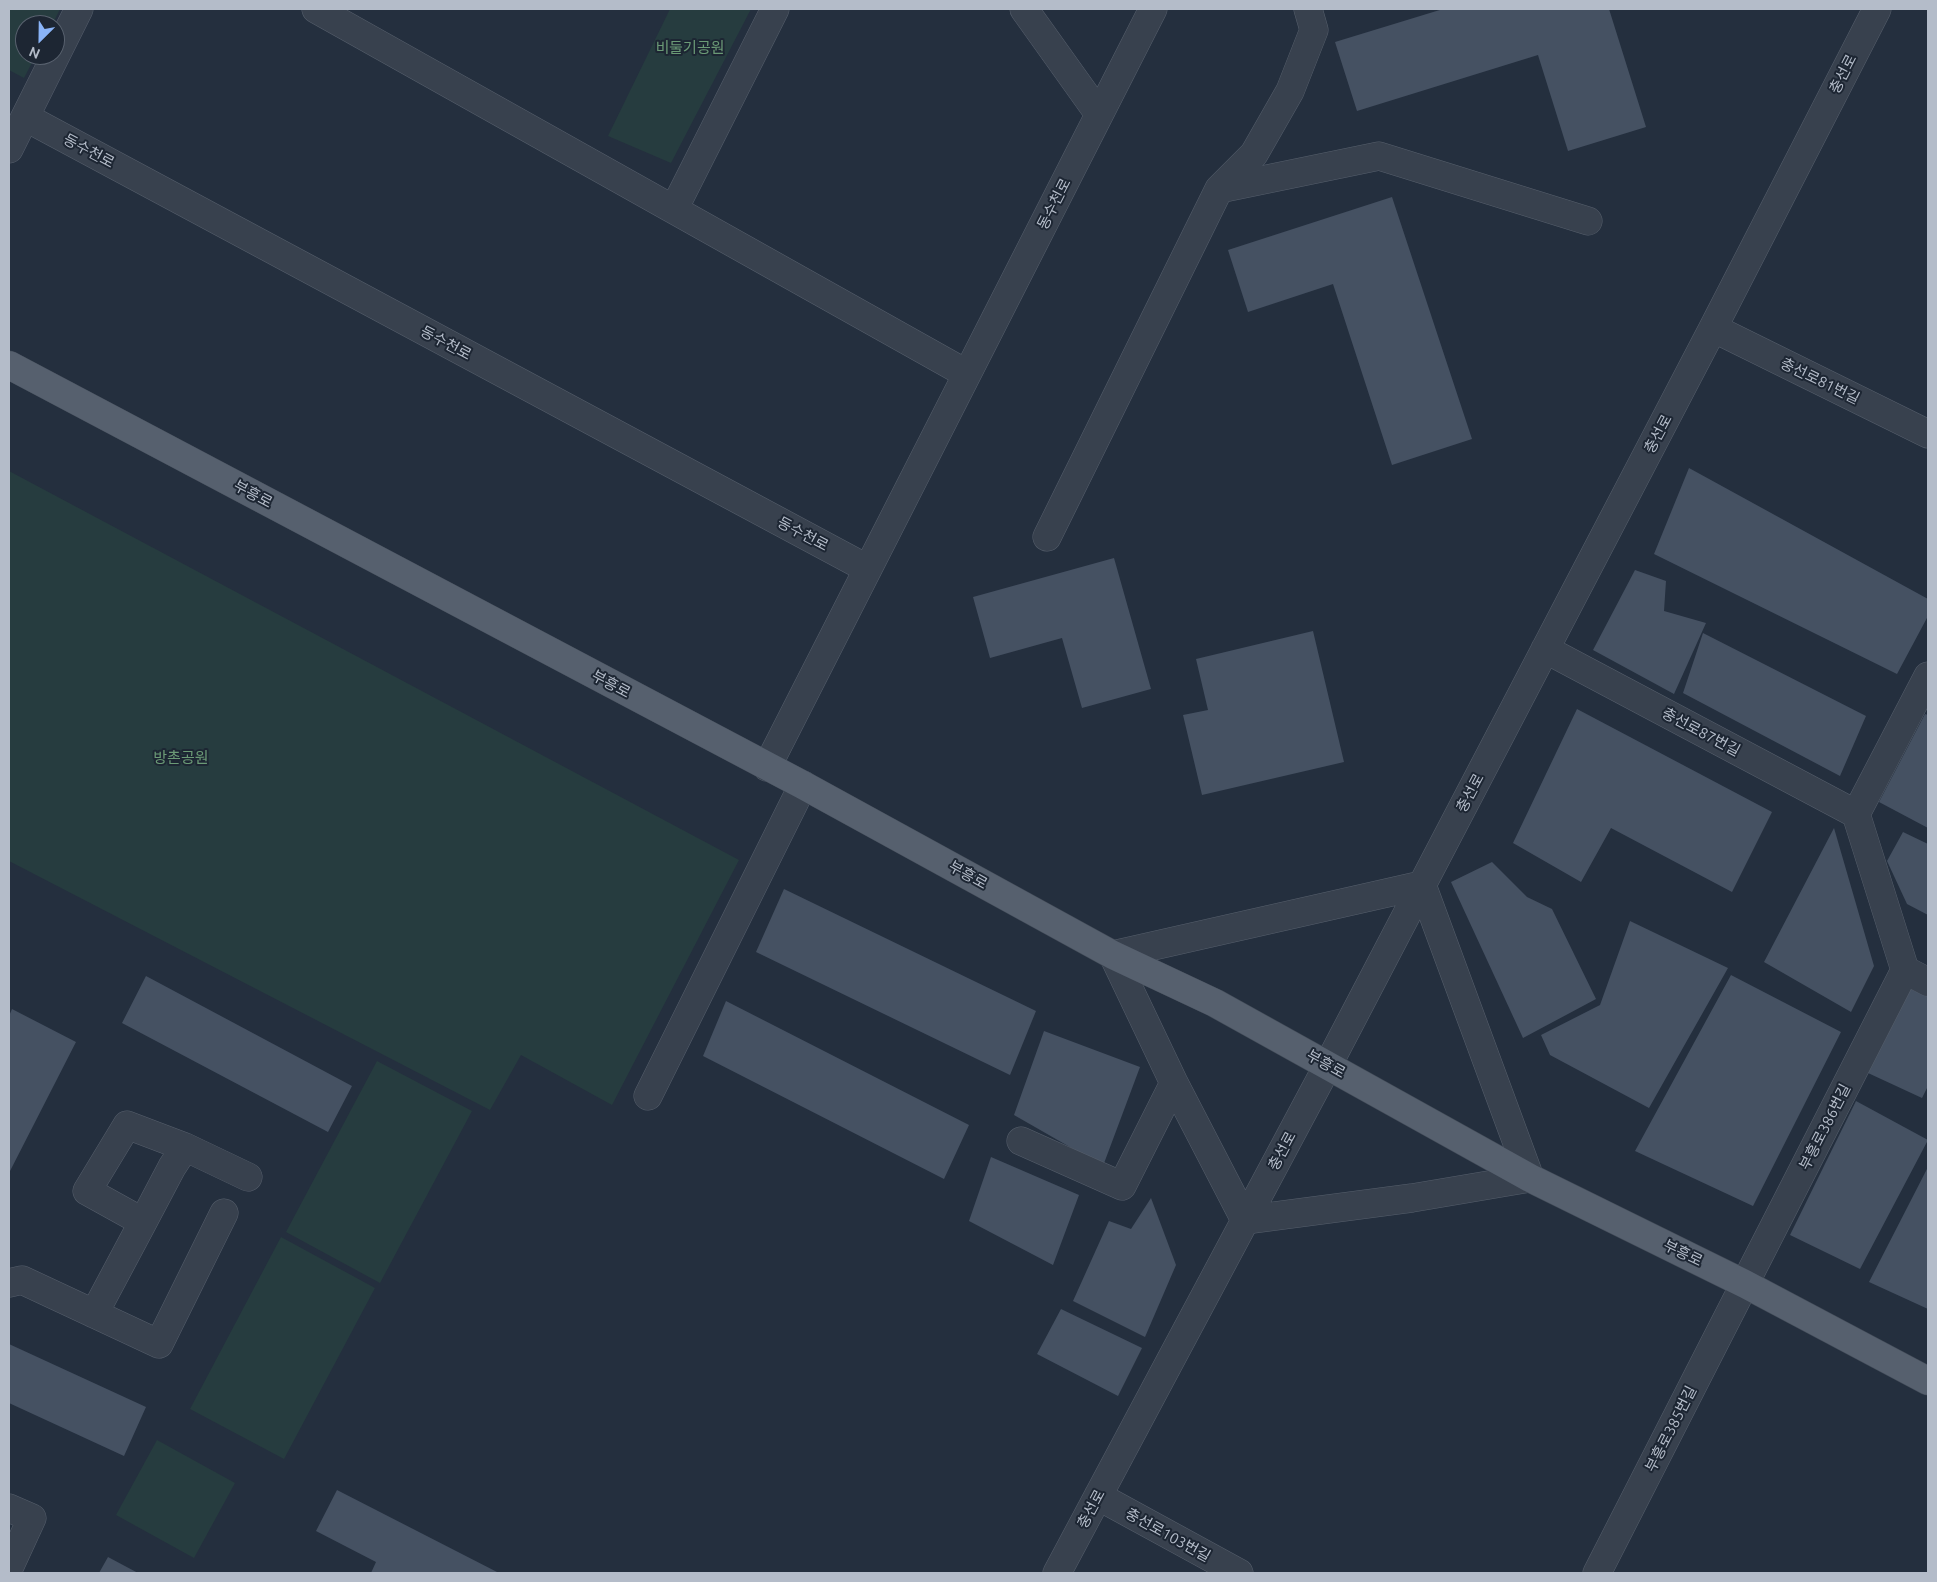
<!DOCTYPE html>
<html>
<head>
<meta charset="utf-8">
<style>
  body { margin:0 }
  #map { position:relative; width:1937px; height:1582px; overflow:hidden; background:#242f3e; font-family:Ubuntu,sans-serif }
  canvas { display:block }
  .frame { position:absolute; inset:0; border:10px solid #b4bcc9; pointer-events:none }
  .north { position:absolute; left:15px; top:15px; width:50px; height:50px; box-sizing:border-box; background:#1d2633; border:1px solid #59626f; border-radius:50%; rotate:203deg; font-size:14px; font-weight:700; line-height:20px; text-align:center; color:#b4bcc9 }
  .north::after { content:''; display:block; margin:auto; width:18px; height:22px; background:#8ab4f8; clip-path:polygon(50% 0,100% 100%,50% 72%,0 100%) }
</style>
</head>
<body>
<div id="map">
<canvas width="1937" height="1582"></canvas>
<div class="frame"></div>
<div class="north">N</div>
</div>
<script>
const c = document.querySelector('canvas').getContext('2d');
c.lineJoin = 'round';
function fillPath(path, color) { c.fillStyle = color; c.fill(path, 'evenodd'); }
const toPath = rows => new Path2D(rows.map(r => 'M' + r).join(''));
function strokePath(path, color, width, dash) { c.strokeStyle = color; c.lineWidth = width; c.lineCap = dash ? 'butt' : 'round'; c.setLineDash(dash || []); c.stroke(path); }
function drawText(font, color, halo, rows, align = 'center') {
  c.font = font + ' Ubuntu,"Noto Sans KR",sans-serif'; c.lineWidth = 4; c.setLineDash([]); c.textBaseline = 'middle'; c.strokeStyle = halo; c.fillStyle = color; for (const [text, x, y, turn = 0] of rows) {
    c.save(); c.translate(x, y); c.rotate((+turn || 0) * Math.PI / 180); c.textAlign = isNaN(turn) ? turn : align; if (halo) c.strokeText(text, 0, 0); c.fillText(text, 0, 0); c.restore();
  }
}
fillPath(toPath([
  [9,9,60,9,52,25,25,25,25,55,36,55,24,78,9,70],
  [670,9,751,9,671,163,608,136],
  [9,471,739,860,612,1105,521,1055,490,1110,9,861],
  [377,1061,472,1111,380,1283,286,1232],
  [281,1237,375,1288,284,1459,190,1409],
  [157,1440,235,1483,194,1558,116,1515]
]), '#263c3f');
fillPath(toPath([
  [1443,9,1609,9,1646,127,1568,151,1538,55,1357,111,1335,42],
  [1392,197,1472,439,1392,465,1333,284,1248,312,1228,250],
  [1689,468,1928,599,1928,616,1897,674,1654,554],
  [1114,558,1151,689,1082,708,1062,638,990,658,973,597],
  [1635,570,1666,581,1664,611,1706,623,1674,694,1593,650],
  [1313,631,1344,762,1202,795,1183,715,1208,710,1196,659],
  [1703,633,1866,716,1840,776,1683,693],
  [1577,709,1772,812,1732,892,1611,828,1581,882,1513,843],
  [1925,714,1928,715,1928,828,1879,802],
  [1834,828,1874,966,1851,1012,1764,962],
  [1903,832,1928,844,1928,915,1907,904,1887,861],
  [1492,862,1527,897,1552,909,1596,999,1523,1038,1451,882],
  [784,889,1036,1011,1010,1075,756,952],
  [1630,921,1728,968,1649,1108,1550,1055,1541,1035,1600,1005],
  [1731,975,1841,1032,1753,1206,1635,1151],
  [146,976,352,1086,328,1132,122,1023],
  [1909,979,1928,990,1928,1086,1922,1098,1868,1073],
  [726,1001,969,1125,944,1179,703,1056],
  [12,1009,76,1042,9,1173,9,1016],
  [1044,1031,1140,1067,1103,1166,1014,1115],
  [1856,1101,1928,1140,1860,1269,1790,1235],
  [991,1157,1079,1195,1053,1265,969,1221],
  [1928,1167,1928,1309,1869,1282],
  [1151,1198,1176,1265,1145,1337,1073,1301,1109,1221,1131,1229],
  [1061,1309,1142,1348,1118,1396,1037,1354],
  [9,1344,146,1407,124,1456,9,1403],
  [337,1490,499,1573,371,1573,376,1562,316,1531],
  [108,1557,138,1573,99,1573]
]), '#455162');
const minor = toPath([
  [316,9,967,374],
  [1024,9,1099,114],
  [25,117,868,569],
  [9,149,79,9],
  [1219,189,1379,156,1588,221],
  [674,209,775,9],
  [1713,328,1928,434],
  [1047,537,1219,189,1254,154,1290,91,1314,30,1308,9],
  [1545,649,1856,814],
  [767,767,1153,9],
  [1422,885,1530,1178,1412,1198,1245,1220,1174,1083,1113,955,1422,885],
  [1905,970,1928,982],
  [648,1096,803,785],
  [1021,1141,1122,1186,1174,1083],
  [185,1147,248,1177],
  [9,1283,22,1280,159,1344,224,1213],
  [94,1314,143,1222,172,1167,185,1147,127,1125,87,1191,143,1222],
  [1098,1496,1239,1573],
  [9,1508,32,1518,9,1568],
  [1057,1573,1328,1065,1713,328,1877,9],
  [1597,1573,1905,970,1856,814,1928,676]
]);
const major = toPath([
  [9,365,803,785,1113,955,1215,1003,1530,1178,1745,1284,1928,1381]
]);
strokePath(minor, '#565f6c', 29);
strokePath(major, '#414a57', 29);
strokePath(minor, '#38414e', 28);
strokePath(major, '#56606e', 28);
drawText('15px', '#6b9a76', '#1d2633', [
  ["비둘기공원",690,48],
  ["방촌공원",181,758]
]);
drawText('15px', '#b4bcc9', '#1d2633', [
  ["충선로",1843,74,-63],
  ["동수천로",89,151,28],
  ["동수천로",1054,204,-63],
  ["동수천로",446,343,28],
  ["충선로81번길",1820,381,26],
  ["충선로",1658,434,-62],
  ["부흥로",253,494,28],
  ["동수천로",803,534,28],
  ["부흥로",611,684,28],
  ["충선로87번길",1701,732,28],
  ["충선로",1470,793,-62],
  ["부흥로",968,875,29],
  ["부흥로",1326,1064,29],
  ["부흥로386번길",1825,1127,-63],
  ["충선로",1282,1151,-62],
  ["부흥로",1683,1253,26],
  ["부흥로385번길",1671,1429,-63],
  ["충선로",1091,1509,-62],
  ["충선로103번길",1168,1535,29]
]);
</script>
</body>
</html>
